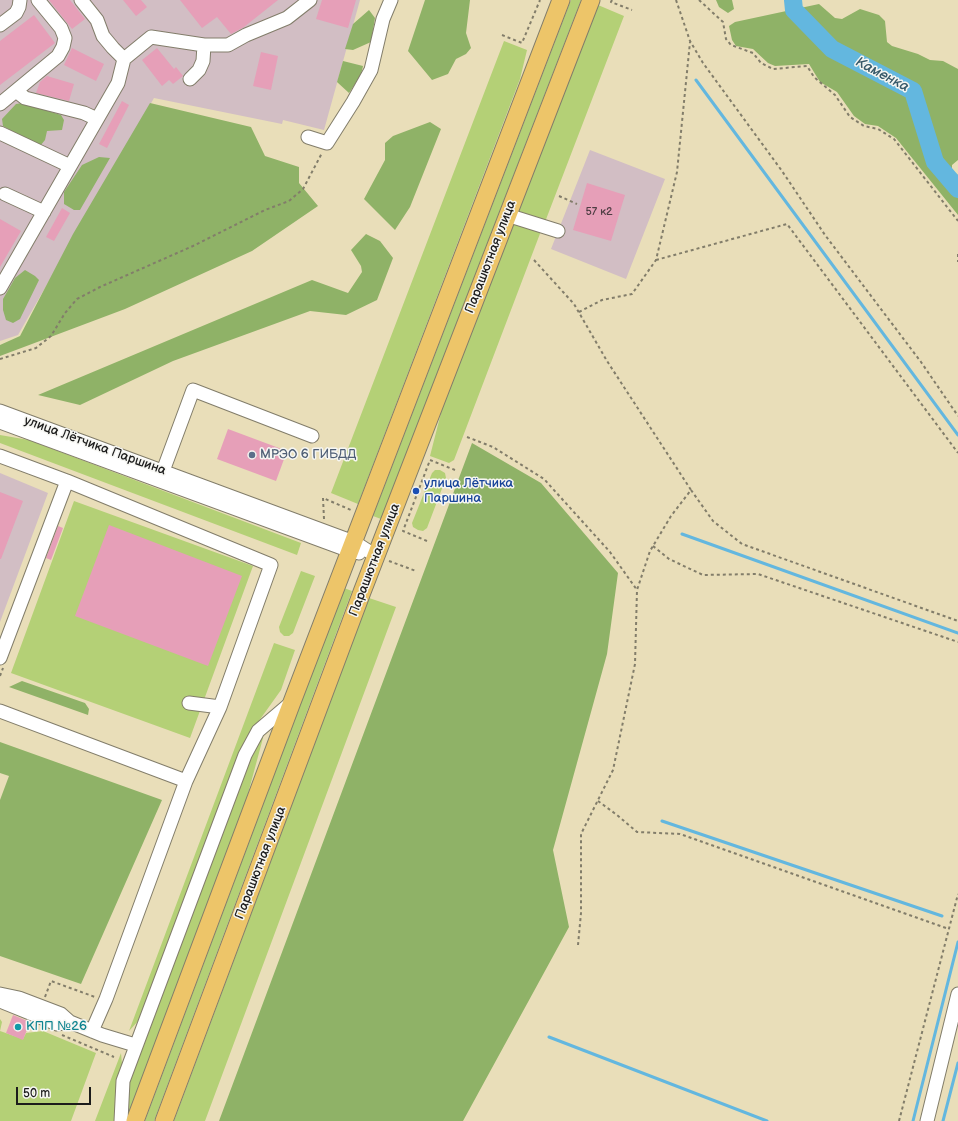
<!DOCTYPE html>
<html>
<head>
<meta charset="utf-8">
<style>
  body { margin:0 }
  #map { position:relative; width:958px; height:1121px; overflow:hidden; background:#e9deb9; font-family:"Balsamiq Sans",sans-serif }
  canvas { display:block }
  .scale { position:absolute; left:16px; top:1087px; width:75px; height:18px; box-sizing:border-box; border:2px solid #1c1c1c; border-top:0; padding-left:5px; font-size:12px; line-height:14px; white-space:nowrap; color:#1c1c1c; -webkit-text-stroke:3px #f6f6f2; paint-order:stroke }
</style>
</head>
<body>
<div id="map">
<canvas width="958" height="1121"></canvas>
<div class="scale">50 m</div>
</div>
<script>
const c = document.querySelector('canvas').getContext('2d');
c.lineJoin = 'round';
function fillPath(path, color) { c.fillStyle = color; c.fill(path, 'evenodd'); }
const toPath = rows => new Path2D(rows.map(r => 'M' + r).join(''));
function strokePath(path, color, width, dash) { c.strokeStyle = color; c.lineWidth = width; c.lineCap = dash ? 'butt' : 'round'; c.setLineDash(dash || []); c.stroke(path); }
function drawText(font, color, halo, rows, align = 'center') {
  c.font = font + ' "Balsamiq Sans",sans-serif'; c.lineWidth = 3; c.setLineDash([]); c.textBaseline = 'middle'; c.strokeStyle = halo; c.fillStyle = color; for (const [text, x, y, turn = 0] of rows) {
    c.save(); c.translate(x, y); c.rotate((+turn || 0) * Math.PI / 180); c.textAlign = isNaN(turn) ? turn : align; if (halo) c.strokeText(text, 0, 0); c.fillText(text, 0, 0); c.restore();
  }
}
fillPath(toPath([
  [0,0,360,0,324,130,283,120,282,124,154,98,18,335,0,341],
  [590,150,665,179,626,279,551,249],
  [0,473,48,493,0,622]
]), '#d2bec4');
fillPath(toPath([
  [571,0,581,0,381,519,373,516],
  [598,5,624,16,545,222,518,212],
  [504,41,527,50,520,79,358,504,331,493],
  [514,222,541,231,454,460,449,463,430,456,443,405],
  [0,435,29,440,301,543,297,555,0,443],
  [435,470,440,470,445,473,446,478,427,528,423,531,418,530,413,527,412,523,432,473],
  [74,501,253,566,190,738,11,673],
  [301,571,315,576,293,633,289,636,284,636,280,632,279,627],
  [344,588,352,591,154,1121,145,1121],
  [369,598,396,607,205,1121,174,1121],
  [274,643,295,650,281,690,246,739,139,1020,129,1031],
  [260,736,263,738,246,801,128,1115,129,1081,256,744],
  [0,1019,2,1022,0,1031,23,1039,26,1033,43,1031,96,1053,71,1121,0,1121],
  [121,1053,122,1064,117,1083,116,1121,95,1121]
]), '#b4d076');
fillPath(toPath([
  [425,0,470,0,466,33,471,48,466,54,456,59,448,74,432,80,408,51],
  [716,0,732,0,734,9,728,13,719,7],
  [819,4,835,18,842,19,860,9,879,15,885,21,887,42,892,46,918,54,930,60,943,61,958,69,958,160,952,165,952,171,958,175,958,215,896,138,878,126,865,124,854,116,837,92,820,82,809,64,775,66,768,63,753,49,736,46,732,40,729,26,735,22],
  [369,10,375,18,371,42,353,50,345,49,353,24],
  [343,61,363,66,361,75,349,93,337,82],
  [22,103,61,115,64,120,62,130,47,131,45,140,40,146,3,126,2,119,16,104],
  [150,103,251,127,265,156,299,167,299,183,318,206,252,251,125,309,0,356,0,345,20,336,73,234],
  [430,122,441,129,410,207,395,230,364,199,385,160,385,143,393,136],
  [99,157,110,158,80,210,74,210,64,204,64,192,82,165],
  [366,234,380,241,393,258,377,300,346,315,310,311,173,361,80,405,38,395,312,280,348,293,362,272,361,266,351,250],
  [25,270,35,276,39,280,20,319,13,323,6,320,3,310,3,299,15,278],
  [472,443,541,483,618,573,607,654,553,850,569,927,463,1121,219,1121],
  [22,681,85,703,89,709,88,715,9,687],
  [0,742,162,800,81,984,0,956,0,800,9,776,0,773]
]), '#8fb267');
strokePath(toPath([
  [696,80,958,435],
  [682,534,958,633],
  [662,821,942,916],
  [549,1037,767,1121],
  [913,1121,958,942],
  [943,1121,958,1063]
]), '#63b7df', 3);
strokePath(toPath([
  [793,0,794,10,832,49,913,91,935,162,958,189]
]), '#63b7df', 18);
fillPath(toPath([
  [49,0,70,0,85,19,72,29],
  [123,0,141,0,147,7,136,16],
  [180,0,278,0,244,27,231,34,217,17,202,28],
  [322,0,356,0,348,28,316,19],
  [34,15,55,43,0,85,0,41],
  [72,48,104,64,96,81,64,65],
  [157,48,174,69,176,67,183,76,173,84,169,80,162,86,142,60],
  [261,52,278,56,271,90,253,86],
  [47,76,74,84,69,101,36,93,40,82],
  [122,101,129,105,107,148,99,144],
  [587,183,625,195,611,241,573,230],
  [62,208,70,213,54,241,46,237],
  [0,219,21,231,0,267],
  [228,429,287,451,276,481,217,459],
  [0,492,23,501,1,559,0,559],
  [109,525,242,576,208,666,75,616],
  [58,526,63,528,51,560,46,558],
  [13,1015,30,1022,23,1040,6,1033]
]), '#e69fb8');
const minor = toPath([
  [81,0,97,20,103,36,113,48,124,59],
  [0,25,16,13,19,7,20,0],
  [190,79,199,70,203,61,204,45],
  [16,91,25,98,84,113,97,119],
  [0,104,58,56,63,47,65,38,61,28,38,0],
  [0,133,70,166],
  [308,137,327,143,353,102,371,70,383,19,391,0],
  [5,194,44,212],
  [507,215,558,231],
  [0,288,118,83,124,59,151,37,204,45,228,45,246,35,287,18,310,0],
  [0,411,354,542,376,556],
  [0,422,350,551,359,553],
  [0,456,67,481,271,565,220,707,186,781,106,999,92,1031],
  [163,471,193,390,312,436],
  [0,658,67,481],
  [189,703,220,707],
  [0,711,186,781],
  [0,994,19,998,61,1014,70,1022,102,1035,135,1045],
  [0,1001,57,1024,70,1022],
  [121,1121,123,1081,245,755,258,731,292,702],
  [927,1121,958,994]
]);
const major = toPath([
  [135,1121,292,702,561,0],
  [164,1121,362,592,591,0]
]);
strokePath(minor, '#827d6a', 15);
strokePath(major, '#827d6a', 19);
strokePath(toPath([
  [612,0,611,2,632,10],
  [676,0,690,41,703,63,782,171,825,235,921,362,958,416],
  [699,0,723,22,726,39,731,45,753,53,761,63,773,69,807,66,814,77,835,95,850,117,864,126,878,129,894,139,958,221],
  [502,35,522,43,540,0],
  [559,196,577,204],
  [958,254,958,262],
  [534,260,574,304,607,361,691,490,671,516,650,551,637,590,635,664,613,770,581,834,581,913,578,945],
  [656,260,787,224,958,453],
  [579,312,602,300,632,294,656,260,677,172,690,42],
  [0,359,36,348,51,336,65,313,77,299,100,287,193,246,265,210,289,201,303,189,322,153],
  [467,437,493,447,544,479,610,552,637,590],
  [691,490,713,521,742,544,958,621],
  [324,519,323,498,351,510],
  [427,541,403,531,430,460,455,470],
  [653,546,669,559,703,575,758,574,958,642],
  [389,561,416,571],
  [0,676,3,668],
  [598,801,617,815,637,832,680,834,949,929],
  [45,997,51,981,95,997],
  [62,1035,114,1057],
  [899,1121,958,894]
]), '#827d6a', 2, [3, 3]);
strokePath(minor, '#fff', 13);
strokePath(major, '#edc569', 17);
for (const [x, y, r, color] of [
  [252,455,4,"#5c6f8a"],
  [416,491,4,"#1a4fb4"],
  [18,1027,4,"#0f9aa8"]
]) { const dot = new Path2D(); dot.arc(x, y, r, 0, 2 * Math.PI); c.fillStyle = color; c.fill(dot); strokePath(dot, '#f6f6f2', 1.5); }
drawText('11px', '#4e3d43', null, [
  ["57 к2",599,212]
]);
drawText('13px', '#1c1c1c', '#f6f6f2', [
  ["Парашютная улица",491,257,-69],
  ["улица Лётчика Паршина",95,446,20],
  ["Парашютная улица",375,560,-69],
  ["Парашютная улица",261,863,-69]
]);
drawText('13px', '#4e5e75', '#f6f6f2', [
  ["МРЭО 6 ГИБДД",260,455]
], 'left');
drawText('13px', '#164399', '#f6f6f2', [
  ["улица Лётчика",424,484],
  ["Паршина",424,499]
], 'left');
drawText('13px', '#0d838f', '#f6f6f2', [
  ["КПП №26",26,1027]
], 'left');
drawText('italic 14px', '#385a6a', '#f6f6f2', [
  ["Каменка",882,75,28]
]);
</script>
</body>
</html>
